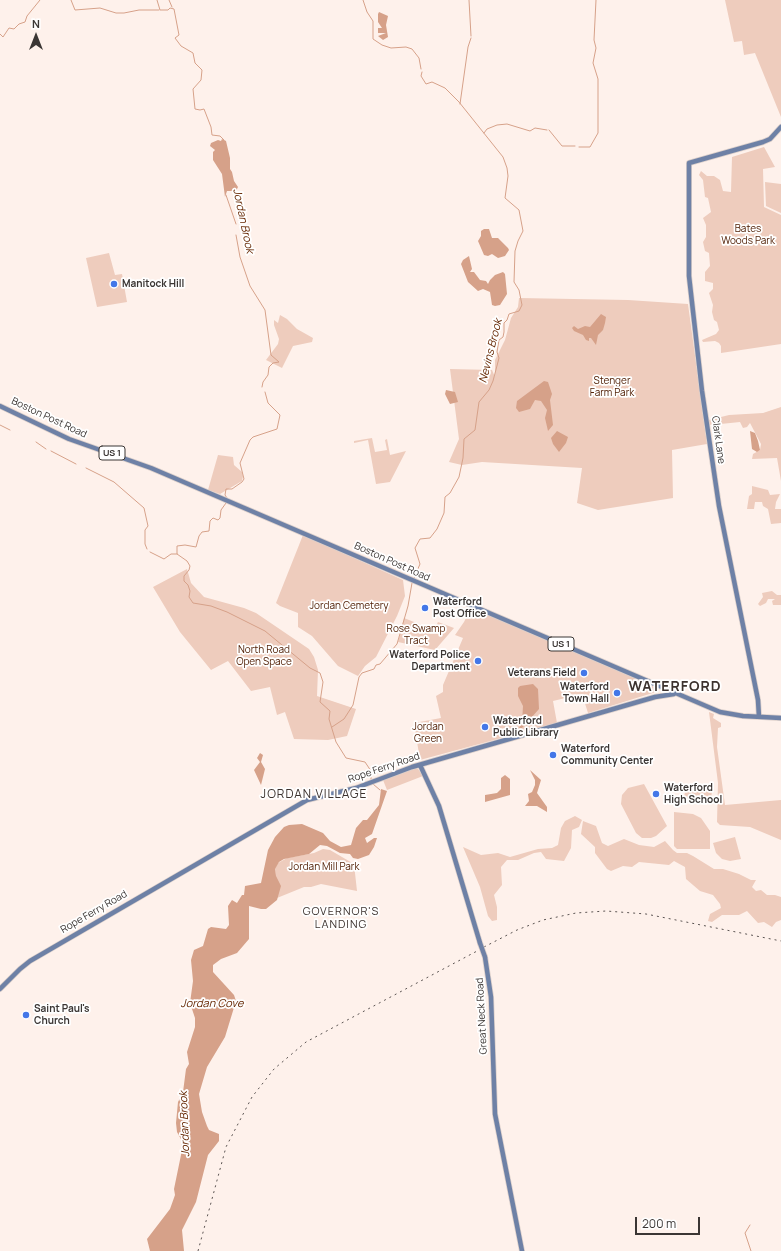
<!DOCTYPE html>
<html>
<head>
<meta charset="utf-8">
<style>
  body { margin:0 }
  #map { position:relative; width:781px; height:1251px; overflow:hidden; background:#fef1eb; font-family:Manrope,sans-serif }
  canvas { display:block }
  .north { position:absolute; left:16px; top:16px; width:40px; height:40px; -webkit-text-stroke:3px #fff; paint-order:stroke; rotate:0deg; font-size:11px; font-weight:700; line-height:16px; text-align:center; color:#3b3634 }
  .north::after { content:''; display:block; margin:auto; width:14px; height:18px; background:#3b3634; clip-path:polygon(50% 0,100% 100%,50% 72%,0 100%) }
  .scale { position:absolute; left:635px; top:1217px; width:65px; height:18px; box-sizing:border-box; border:2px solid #3b3634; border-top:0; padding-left:5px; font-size:12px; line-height:14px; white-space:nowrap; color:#3b3634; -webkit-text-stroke:3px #fff; paint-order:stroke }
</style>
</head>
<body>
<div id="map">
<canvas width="781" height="1251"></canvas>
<div class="north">N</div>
<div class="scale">200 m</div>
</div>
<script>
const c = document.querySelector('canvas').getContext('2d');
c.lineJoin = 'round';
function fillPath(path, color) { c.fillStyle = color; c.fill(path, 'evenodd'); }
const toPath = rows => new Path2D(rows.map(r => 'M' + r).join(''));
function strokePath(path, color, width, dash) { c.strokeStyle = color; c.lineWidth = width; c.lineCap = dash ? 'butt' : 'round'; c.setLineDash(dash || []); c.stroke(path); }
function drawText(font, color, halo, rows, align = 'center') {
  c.font = font + ' Manrope,sans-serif'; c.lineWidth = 3.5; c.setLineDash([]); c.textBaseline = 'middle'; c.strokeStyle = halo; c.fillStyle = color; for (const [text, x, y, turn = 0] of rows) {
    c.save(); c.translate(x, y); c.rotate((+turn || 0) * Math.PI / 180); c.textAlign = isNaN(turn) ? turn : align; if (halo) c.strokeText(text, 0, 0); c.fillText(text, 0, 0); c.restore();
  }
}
fillPath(toPath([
  [725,0,781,0,781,117,755,53,744,55,742,41,734,42],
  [764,147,775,167,763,169,764,207,781,215,781,344,721,353,721,346,719,343,715,341,703,342,702,340,716,334,719,330,717,322,714,320,712,312,713,305,709,293,713,289,713,283,705,281,705,272,710,266,709,253,705,251,703,242,706,237,706,225,703,218,711,212,708,198,705,197,703,180,699,175,701,171,707,176,714,176,720,180,723,191,731,192,732,157],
  [765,182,781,184,781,213,766,206],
  [109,253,115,275,122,274,127,302,97,307,86,258],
  [519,298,628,300,688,304,707,444,672,450,673,498,598,510,577,503,582,468,482,462,462,465,449,462,459,439,450,369,492,370,495,377,495,360,505,340,511,318,518,307],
  [280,315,287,319,297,329,313,338,312,342,293,346,282,368,266,360,278,344,279,339,274,325,274,320,278,323],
  [781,407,781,481,777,458,752,459,753,454,760,450,761,444,750,423,747,427,743,428,740,422,711,425,709,424,709,420,729,415,763,413],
  [372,438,375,452,387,450,385,440,387,439,390,455,406,451,390,482,376,484,368,440,354,443,354,441],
  [218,455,233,457,234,465,242,472,243,476,242,481,220,494,208,490],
  [752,486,768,490,770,495,780,494,776,502,775,509,781,509,781,523,771,524,768,509,763,506,762,502,755,502,754,509,747,509,749,496,752,494],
  [303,535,403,580,405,596,397,616,376,657,365,666,358,676,338,666,312,636,298,627,298,613,280,606,276,603],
  [187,569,191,583,204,597,244,608,256,613,309,649,314,657,318,670,317,696,356,709,347,736,328,740,294,739,285,712,277,715,270,687,251,691,228,661,211,670,180,632,153,587],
  [772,591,777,595,781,595,781,605,773,605,772,601,775,599,768,599,766,603,760,606,758,604,763,597,762,593],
  [472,606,655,687,656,692,588,713,582,694,553,701,557,723,420,760,414,723,441,718,436,696,443,692,443,685,463,638,455,635,464,622],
  [404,618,434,630,438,622,454,628,435,650,398,642],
  [709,712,714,714,713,718,721,723,721,727,718,728,717,747,725,805,781,800,781,840,750,827,720,825,717,822,718,783],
  [415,768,418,769,423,776,387,790,383,780],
  [644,784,667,826,656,836,651,838,642,838,636,833,621,804,622,795,628,788],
  [686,787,712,790,711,801,684,798],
  [674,812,693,814,701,818,710,831,710,849,677,849,674,846],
  [575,816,582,820,579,827,572,830,571,848,564,861,546,859,541,852,534,853,518,860,507,860,501,867,502,885,494,895,497,907,497,920,492,921,488,916,480,887,463,847,481,855,498,853,510,857,538,849,552,848,558,845,561,828,565,821],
  [583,821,596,826,602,843,608,846,624,839,639,845,654,847,665,841,673,850,677,853,687,853,693,856,714,869,723,869,739,874,751,880,756,880,752,887,756,891,761,890,767,895,775,895,781,897,781,920,776,922,772,927,764,922,758,923,747,911,739,915,722,915,712,922,708,921,710,914,721,908,720,904,713,895,700,891,686,879,685,867,674,861,669,865,639,862,632,867,623,866,611,871,607,869,595,853,595,847,581,834],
  [735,837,741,859,730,861,722,859,716,853,713,843],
  [323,849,330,850,354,864,357,891,321,884,311,887,304,887,277,898,275,868,278,863,287,858,314,853]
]), '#eeccbd');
fillPath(toPath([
  [379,12,388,16,386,25,388,37,383,40,378,36,386,33,378,33,378,28,382,28,378,22,378,14],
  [222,139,226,141,230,158,230,169,232,172,234,181,238,187,236,191,227,191,225,197,222,174,213,160,213,152,215,150,210,146,211,143,218,140,221,141],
  [484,229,489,229,492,238,498,238,508,248,509,250,505,256,498,258,492,254,488,256,484,255,478,241,481,236,481,231],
  [469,256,472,269,470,272,474,272,480,280,486,281,488,284,490,280,495,275,503,272,505,274,507,294,500,305,495,306,492,305,490,292,483,289,478,291,468,282,461,264,463,260],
  [601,314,606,317,605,323,603,330,598,335,596,345,591,338,589,338,589,341,586,340,583,335,574,331,572,328,574,326,578,329,585,326,590,327],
  [544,381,548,382,552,394,550,400,553,425,548,431,545,418,547,410,541,401,535,400,530,409,519,412,516,408,517,401],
  [446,390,455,392,458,402,450,404,445,394],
  [557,431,568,437,566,443,559,452,553,444,551,438],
  [750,431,755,433,758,441,760,450,757,452,752,449],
  [533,684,538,689,539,709,522,728,519,728,522,723,523,706,518,696,518,688,520,686],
  [260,753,263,755,261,762,265,769,261,785,254,770,260,762,257,758],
  [530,770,541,780,537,793,547,807,547,812,537,806,525,806,529,801,528,794,532,792,535,785,535,780],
  [505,775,510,779,510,795,485,802,485,795,497,793,501,789,501,778],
  [381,789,387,791,372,834,365,838,367,843,374,838,377,838,374,847,369,855,358,859,353,858,350,854,340,853,327,846,320,845,309,854,284,859,279,862,275,869,276,876,281,886,277,900,266,909,261,909,249,906,249,939,237,953,221,959,213,965,213,972,234,995,236,1001,225,1037,207,1067,199,1094,202,1112,207,1126,209,1130,219,1134,219,1141,208,1155,196,1202,182,1230,184,1251,150,1251,147,1239,170,1209,175,1195,174,1189,181,1155,182,1141,177,1132,176,1123,178,1102,183,1092,186,1069,189,1064,187,1052,195,1027,195,1018,190,1003,193,981,191,960,194,950,203,946,208,929,211,927,226,929,229,925,228,906,232,900,237,903,242,895,244,895,245,886,261,883,268,850,275,837,284,827,289,825,302,824,323,833,330,841,341,847,351,845,356,828,363,820,367,820,379,805]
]), '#d6a189');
strokePath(toPath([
  [71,0,75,10,100,8,116,13,124,13,139,10,159,10],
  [157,0,160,10,168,10,170,8,174,9,179,35,175,38,181,46,193,53,195,63,202,70,201,80,193,89,195,109,200,110,204,109,211,127,212,135,220,136,224,140],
  [169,0,172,7],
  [363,0,367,12,373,21,373,39,382,45,391,48,406,47,412,49,419,58,421,69],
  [469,0,471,36],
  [0,34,3,37,9,28,14,29,19,24,25,22,27,16,40,0],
  [460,104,468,47,471,38],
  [549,130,562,146,575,146],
  [484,133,487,129,497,125,507,124,530,131,535,128,547,130],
  [579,147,590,147,598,133,598,79,593,63,596,48,594,40,596,0],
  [226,195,236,224],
  [236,235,240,257,250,286,265,310,271,355,279,362,273,363,269,367,268,375,263,382,262,387],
  [0,425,10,430],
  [36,442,46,449],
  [51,451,76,464],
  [86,468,114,482,144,508,148,526,145,530,145,544,147,549],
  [227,498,225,495,226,489,232,489,242,482,244,479,240,463,250,440,253,437,277,429,280,415,268,403,265,392],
  [226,503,221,510,220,518,218,520,213,518,210,521,209,531,202,532,199,536,196,547,185,545,177,546,177,554,187,561,190,566,189,570,184,576,184,581,188,585,190,591,189,597,193,603,211,606,227,612,265,631,310,668,320,673,323,682,320,702,330,711,329,719,336,742,346,758,365,762,371,771,371,779],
  [150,552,164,559,171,554,177,554],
  [414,578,420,564,415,548,420,539,430,538,437,529,444,513,445,497,450,493,459,477,463,458,464,439,475,430,479,402,489,390,493,381,499,358,497,352,499,340,503,337,504,332,504,323,507,320,509,314,519,311,522,305,519,290,514,282,515,251,518,241,523,231,519,210,505,198,508,176,507,168,503,157,459,102,445,88,432,82,426,84,421,76,422,72],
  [332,727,344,719,353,705,359,677,362,673,374,669,376,665,380,664,397,644,408,606,412,583],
  [373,784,380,790],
  [750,1225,745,1233,751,1251]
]), '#d6a189', 1);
const major = toPath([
  [0,406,69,439,151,468,720,712,743,716,781,718],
  [759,717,758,700,719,506,702,391,689,276,689,163,763,142,770,139,781,127],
  [420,765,439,806,480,943],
  [485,957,491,997,495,1114,522,1251],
  [0,989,20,969,30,961,307,800,356,788,412,767,655,697,674,694]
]);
strokePath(major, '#dbcfca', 6);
strokePath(major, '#6e81a6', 4.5);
strokePath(toPath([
  [484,947,517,930,543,920,576,913,606,911,646,914,781,941],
  [198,1251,226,1147,252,1097,274,1069,306,1042,479,950]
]), '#5b5452', 1, [2, 4]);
const majorBridge = toPath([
  [480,943,485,957]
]);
strokePath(majorBridge, '#dbcfca', 6, []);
strokePath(majorBridge, '#6e81a6', 4.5);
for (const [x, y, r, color] of [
  [114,284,4,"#4377e8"],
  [425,608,4,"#4377e8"],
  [478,661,4,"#4377e8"],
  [584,673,4,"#4377e8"],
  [617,693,4,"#4377e8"],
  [485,727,4,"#4377e8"],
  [553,755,4,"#4377e8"],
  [656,794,4,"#4377e8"],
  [26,1015,4,"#4377e8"]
]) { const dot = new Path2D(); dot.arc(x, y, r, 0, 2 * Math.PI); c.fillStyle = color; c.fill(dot); strokePath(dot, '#fff', 1.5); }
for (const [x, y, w] of [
  [112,453,26],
  [561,644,26]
]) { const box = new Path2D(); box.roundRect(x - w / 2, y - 7, w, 14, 3); c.fillStyle = '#fff'; c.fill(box); strokePath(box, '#3b3634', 1); }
drawText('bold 9px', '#3b3634', null, [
  ["US 1",112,453],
  ["US 1",561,644]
]);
drawText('10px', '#522107', '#fff', [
  ["Bates",748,229],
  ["Woods Park",748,241],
  ["Stenger",612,381],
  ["Farm Park",612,393],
  ["Jordan Cemetery",349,606],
  ["Rose Swamp",416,629],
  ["Tract",416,641],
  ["North Road",264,650],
  ["Open Space",264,662],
  ["Jordan",428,727],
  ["Green",428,739],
  ["Jordan Mill Park",324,867]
]);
drawText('bold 10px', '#3b3634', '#fff', [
  ["Manitock Hill",122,284],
  ["Waterford",433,602],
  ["Post Office",433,614],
  ["Waterford Police",470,655,"right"],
  ["Department",470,667,"right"],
  ["Veterans Field",576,673,"right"],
  ["Waterford",609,687,"right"],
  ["Town Hall",609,699,"right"],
  ["Waterford",493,721],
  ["Public Library",493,733],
  ["Waterford",561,749],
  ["Community Center",561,761],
  ["Waterford",664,788],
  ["High School",664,800],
  ["Saint Paul's",34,1009],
  ["Church",34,1021]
], 'left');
drawText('10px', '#3b3634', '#fff', [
  ["Boston Post Road",49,418,25],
  ["Clark Lane",718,440,82],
  ["Boston Post Road",392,562,24],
  ["Rope Ferry Road",384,768,-19],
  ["Rope Ferry Road",94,912,-30],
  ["Great Neck Road",482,1016,-93]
]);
drawText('italic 11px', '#662702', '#fff', [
  ["Jordan Brook",243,221,78],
  ["Nevins Brook",491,351,-76],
  ["Jordan Cove",212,1004],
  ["Jordan Brook",185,1124,-92]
]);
c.letterSpacing = '1px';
drawText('11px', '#3c322e', '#fff', [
  ["GOVERNOR'S",341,912],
  ["LANDING",341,925]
]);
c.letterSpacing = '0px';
c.letterSpacing = '1px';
drawText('12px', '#3c322e', '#fff', [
  ["JORDAN VILLAGE",314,795]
]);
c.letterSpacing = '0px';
c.letterSpacing = '1px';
drawText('bold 14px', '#3c322e', '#fff', [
  ["WATERFORD",675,687]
]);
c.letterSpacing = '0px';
</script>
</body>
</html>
